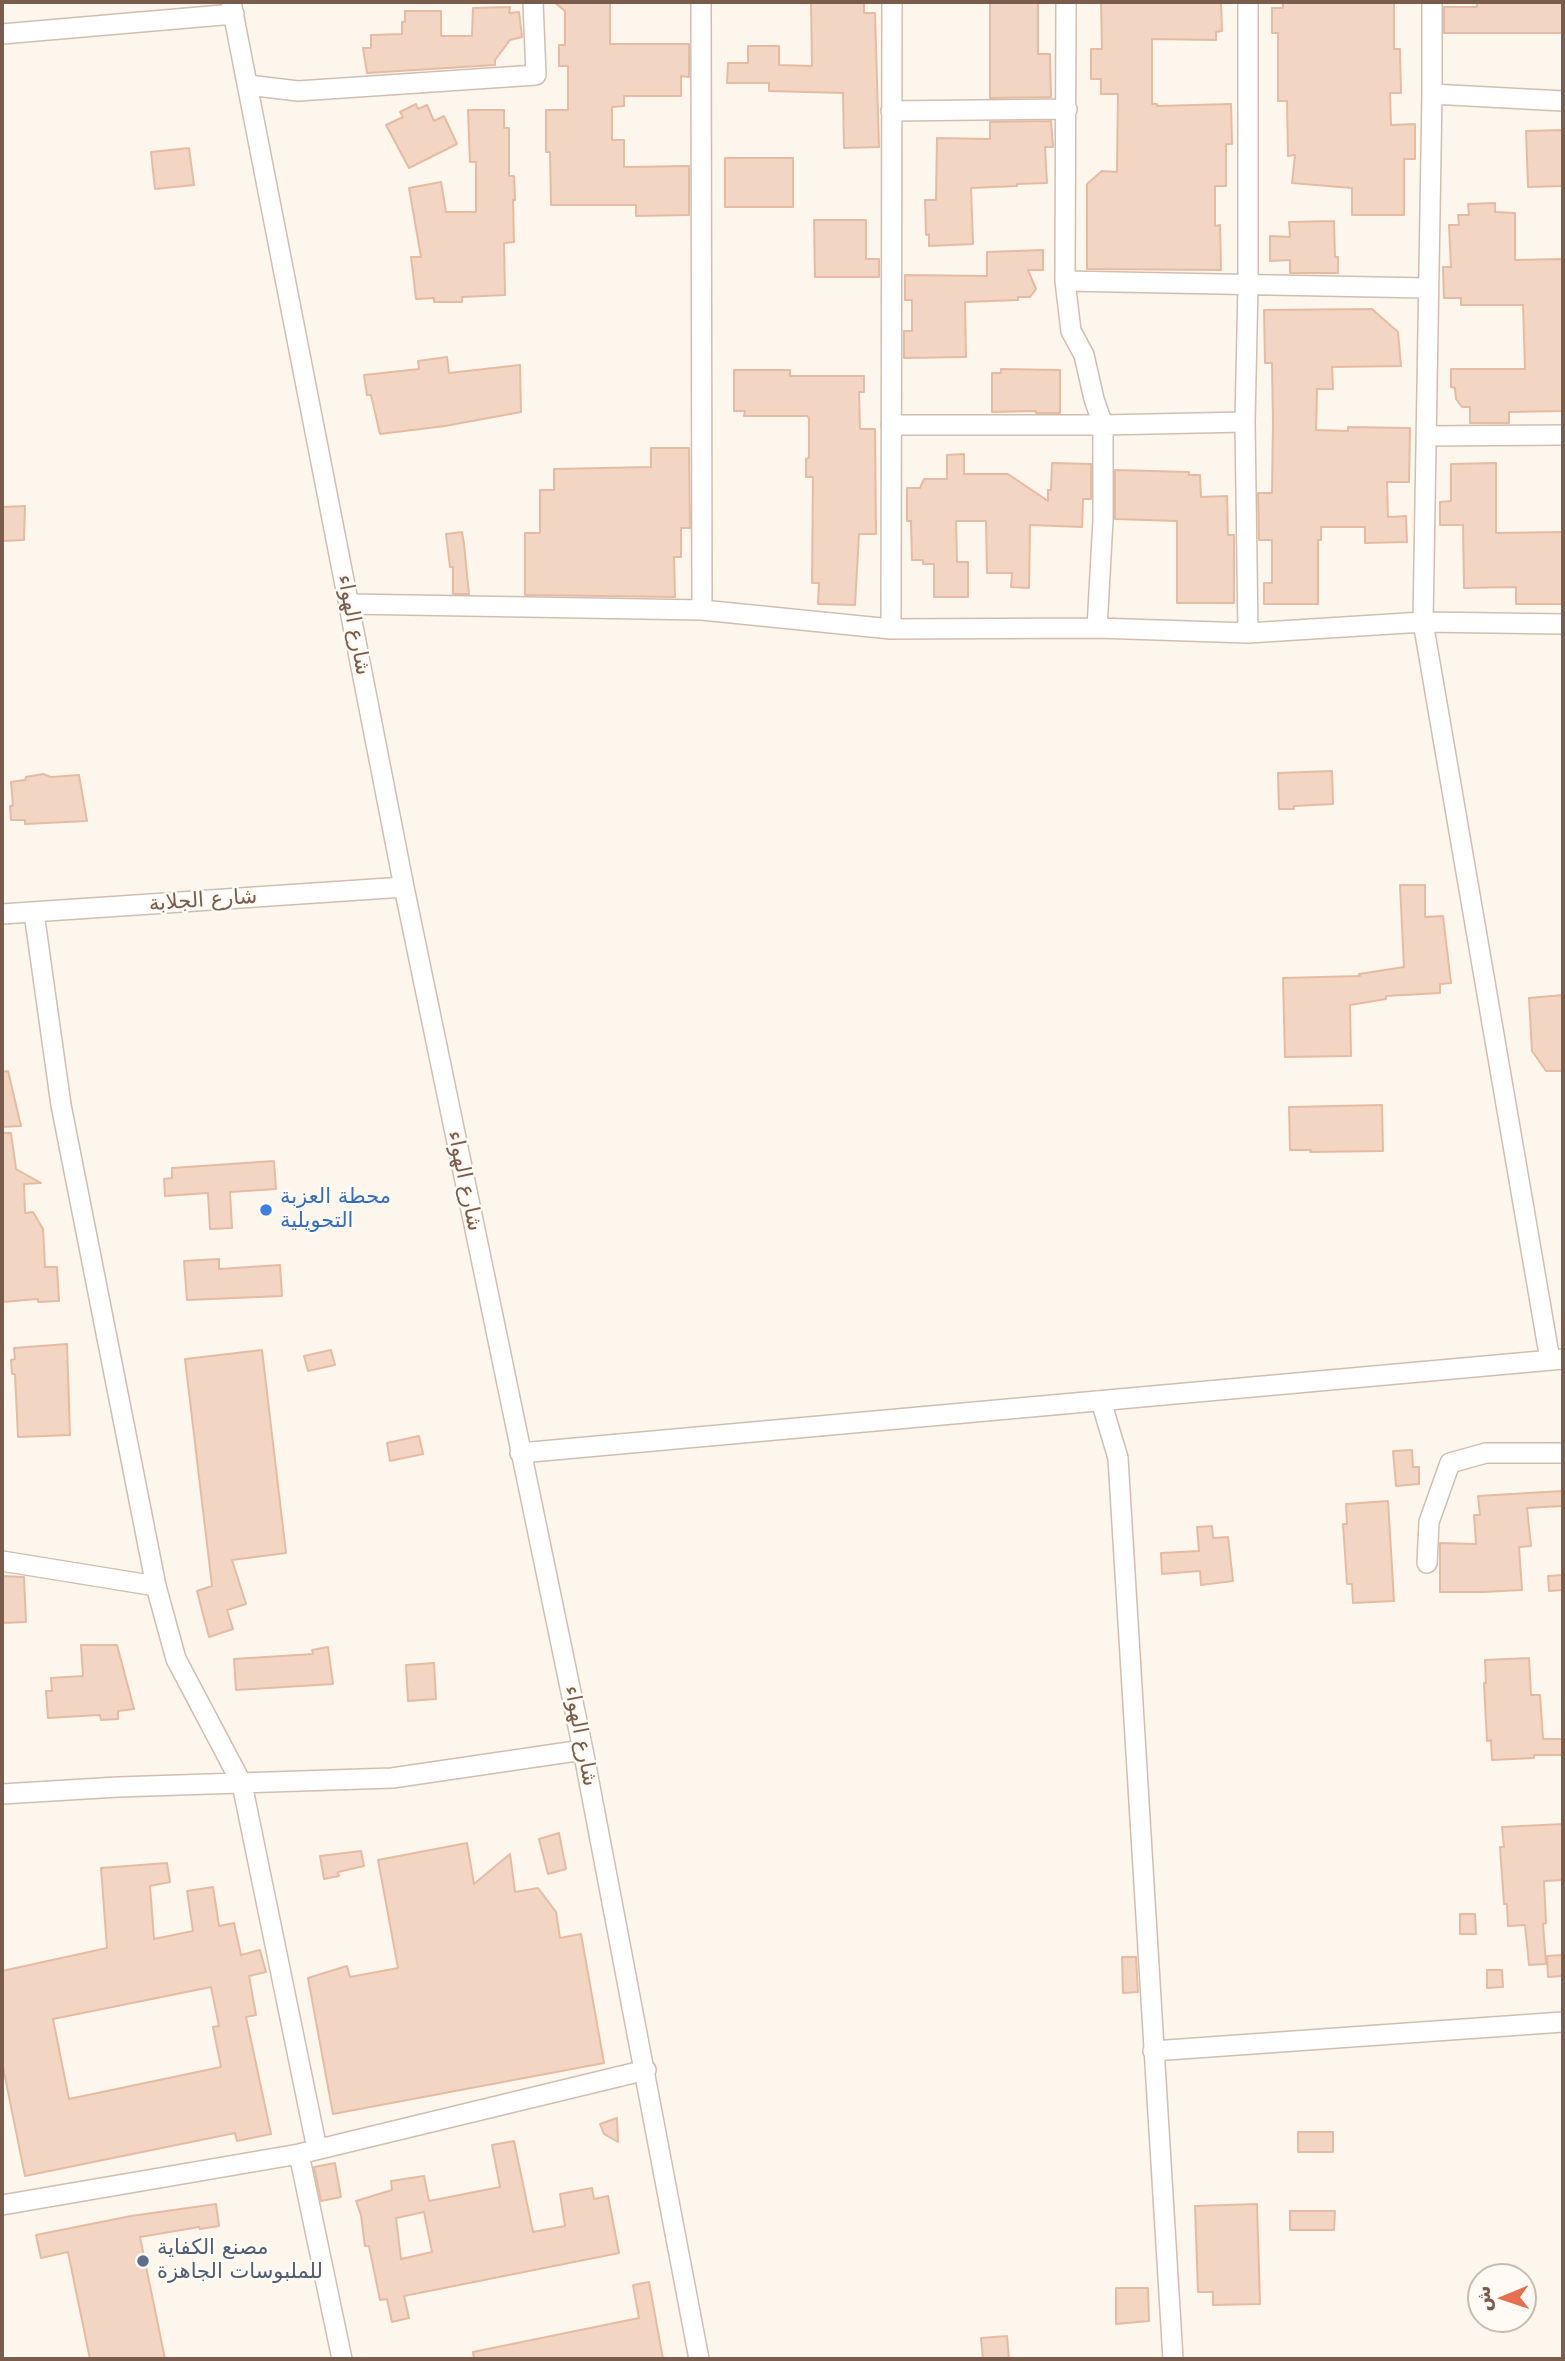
<!DOCTYPE html>
<html>
<head>
<meta charset="utf-8">
<style>
  body { margin:0 }
  #map { position:relative; width:1565px; height:2361px; overflow:hidden; background:#fdf6ec; font-family:"DejaVu Sans","Noto Naskh Arabic",sans-serif }
  canvas { display:block }
  .frame { position:absolute; inset:0; border:4px solid #7a5c4d; pointer-events:none }
  .north { position:absolute; left:1467px; top:2263px; width:70px; height:70px; box-sizing:border-box; background:#fffaf3; border:2px solid #cabbb1; border-radius:50%; rotate:268deg; font-size:19px; font-weight:700; line-height:28px; text-align:center; color:#7a5c4d }
  .north::after { content:''; display:block; margin:auto; width:24px; height:32px; background:#e76f51; clip-path:polygon(50% 0,100% 100%,50% 72%,0 100%) }
</style>
</head>
<body>
<div id="map">
<canvas width="1565" height="2361"></canvas>
<div class="frame"></div>
<div class="north">ش</div>
</div>
<script>
const c = document.querySelector('canvas').getContext('2d');
c.lineJoin = 'round';
function fillPath(path, color) { c.fillStyle = color; c.fill(path, 'evenodd'); }
const toPath = rows => new Path2D(rows.map(r => 'M' + r).join(''));
function strokePath(path, color, width, dash) { c.strokeStyle = color; c.lineWidth = width; c.lineCap = dash ? 'butt' : 'round'; c.setLineDash(dash || []); c.stroke(path); }
function drawText(font, color, halo, rows, align = 'center') {
  c.font = font + ' "DejaVu Sans","Noto Naskh Arabic",sans-serif'; c.lineWidth = 5; c.setLineDash([]); c.textBaseline = 'middle'; c.strokeStyle = halo; c.fillStyle = color; for (const [text, x, y, turn = 0] of rows) {
    c.save(); c.translate(x, y); c.rotate((+turn || 0) * Math.PI / 180); c.textAlign = isNaN(turn) ? turn : align; if (halo) c.strokeText(text, 0, 0); c.fillText(text, 0, 0); c.restore();
  }
}
const building = toPath([
  [554,2,610,2,610,44,689,44,689,77,681,76,681,96,624,96,624,106,612,107,612,140,624,140,624,167,689,166,689,215,636,216,636,205,551,205,550,152,546,152,546,110,568,110,568,66,559,66,559,45,565,45,565,11,554,2],
  [811,2,864,2,864,13,875,13,879,147,844,148,843,93,769,91,769,83,727,83,728,63,748,63,748,46,779,46,779,65,812,66,811,2],
  [990,2,1038,2,1038,54,1050,54,1051,97,990,98,990,2],
  [1101,2,1221,2,1222,31,1216,32,1216,40,1152,39,1152,104,1157,104,1157,106,1231,104,1232,144,1226,144,1226,186,1215,186,1215,226,1220,225,1221,270,1087,269,1087,184,1102,171,1117,172,1118,94,1101,94,1101,79,1091,79,1091,49,1102,49,1101,2],
  [1283,2,1394,2,1394,49,1400,49,1401,93,1390,93,1391,125,1415,124,1415,159,1404,159,1404,215,1352,215,1352,188,1292,183,1295,155,1288,156,1287,101,1278,101,1278,33,1272,33,1272,8,1283,8,1283,2],
  [1477,2,1563,2,1563,33,1444,33,1444,7,1477,7,1477,2],
  [510,7,509,13,519,12,522,37,510,40,495,60,495,65,367,73,363,48,371,48,371,35,402,34,402,22,405,22,405,11,441,11,441,36,472,36,473,8,510,7],
  [416,104,418,109,427,105,434,121,444,116,457,144,409,168,386,125,403,117,400,112,416,104],
  [468,110,504,110,504,128,509,128,509,176,514,176,515,200,513,200,514,242,504,243,505,295,462,297,462,302,434,302,434,298,416,299,411,257,421,257,409,188,441,182,446,212,476,212,476,162,470,162,468,110],
  [1051,121,1053,147,1045,147,1047,183,1017,184,1017,186,971,188,973,244,929,246,929,234,926,235,925,200,936,200,937,138,990,139,990,122,1051,121],
  [1563,130,1563,186,1528,187,1526,131,1563,130],
  [189,148,194,185,155,189,151,152,189,148],
  [725,158,793,158,793,207,725,207,725,158],
  [1495,203,1495,212,1515,213,1515,260,1563,259,1563,411,1509,412,1509,423,1470,423,1470,407,1462,407,1456,399,1455,388,1451,387,1451,369,1525,369,1523,305,1461,305,1461,298,1444,298,1443,267,1451,267,1449,225,1459,225,1458,215,1469,215,1468,204,1495,203],
  [814,220,866,220,866,259,879,259,879,277,815,277,814,220],
  [1334,221,1335,257,1338,257,1338,273,1290,273,1290,260,1270,261,1270,236,1290,237,1289,222,1334,221],
  [1043,250,1043,270,1028,270,1036,289,1030,297,1018,297,1018,300,965,302,966,357,904,358,904,331,912,331,912,300,905,300,905,275,987,276,987,252,1043,250],
  [1372,309,1398,332,1401,366,1332,367,1333,389,1317,389,1316,430,1348,431,1348,427,1410,428,1409,482,1387,482,1388,517,1406,516,1407,542,1365,543,1365,527,1321,527,1321,540,1318,540,1318,604,1264,604,1264,583,1272,583,1272,540,1259,540,1258,493,1272,493,1273,422,1272,363,1265,363,1264,310,1372,309],
  [447,357,449,373,520,365,521,412,445,426,380,434,371,395,367,395,364,375,419,369,418,361,447,357],
  [1001,369,1060,370,1060,413,1036,413,1036,411,992,412,992,373,1001,373,1001,369],
  [734,370,790,370,790,376,864,376,864,392,859,392,860,429,875,429,876,534,859,534,855,605,818,604,819,583,812,583,813,477,806,477,806,459,809,458,809,418,807,416,744,416,745,411,734,411,734,370],
  [651,448,689,448,690,528,681,528,681,557,674,557,675,597,525,595,525,533,540,533,540,490,554,490,554,469,651,467,651,448],
  [964,454,964,474,1008,474,1048,501,1048,490,1051,490,1052,463,1091,464,1091,499,1083,499,1082,527,1030,525,1029,588,1011,587,1012,573,987,573,986,521,956,521,957,562,968,562,968,597,934,597,934,564,923,564,923,560,912,560,911,521,907,521,907,488,920,488,924,479,947,479,947,455,964,454],
  [1496,463,1496,533,1563,532,1563,604,1516,604,1516,587,1464,588,1463,525,1440,525,1440,502,1451,501,1451,464,1496,463],
  [1115,470,1189,472,1189,475,1200,475,1201,497,1227,496,1228,535,1234,535,1234,603,1177,603,1177,521,1115,519,1115,470],
  [25,506,24,540,2,541,2,507,25,506],
  [462,532,464,544,469,594,453,594,453,567,450,567,446,534,462,532],
  [1332,771,1333,804,1294,806,1294,809,1279,809,1278,773,1332,771],
  [43,774,51,777,79,775,87,821,25,824,25,820,11,820,10,806,13,806,11,782,25,780,26,777,43,774],
  [1400,885,1425,885,1425,917,1443,916,1451,983,1440,984,1440,993,1386,996,1386,999,1350,1005,1351,1056,1285,1057,1283,978,1360,976,1359,974,1404,967,1400,885],
  [1563,995,1563,1071,1546,1071,1532,1051,1529,998,1563,995],
  [8,1071,21,1126,2,1127,2,1072,8,1071],
  [1382,1105,1383,1151,1310,1152,1311,1150,1290,1150,1289,1107,1382,1105],
  [2,1133,11,1133,16,1169,41,1183,24,1184,25,1213,33,1212,43,1229,45,1267,57,1267,59,1301,38,1302,38,1299,2,1302,2,1133],
  [274,1161,276,1189,230,1192,232,1228,210,1229,208,1193,165,1196,164,1179,172,1178,172,1168,274,1161],
  [219,1259,219,1269,280,1265,282,1296,187,1300,184,1261,219,1259],
  [67,1344,70,1435,18,1437,15,1374,12,1374,11,1360,15,1359,14,1348,67,1344],
  [262,1350,286,1553,232,1560,246,1604,227,1610,233,1629,209,1637,197,1591,212,1586,185,1359,262,1350],
  [331,1350,335,1365,308,1371,304,1356,331,1350],
  [419,1436,423,1454,390,1461,387,1443,419,1436],
  [1412,1450,1413,1467,1419,1467,1419,1484,1396,1486,1393,1451,1412,1450],
  [1563,1491,1563,1506,1527,1508,1531,1546,1519,1547,1522,1590,1483,1592,1440,1592,1440,1543,1476,1544,1474,1515,1480,1515,1478,1496,1563,1491],
  [1388,1501,1394,1601,1353,1603,1352,1584,1347,1584,1343,1524,1347,1524,1346,1504,1388,1501],
  [1212,1526,1213,1538,1228,1537,1233,1581,1201,1585,1200,1571,1162,1574,1161,1553,1199,1551,1197,1527,1212,1526],
  [1563,1575,1563,1590,1549,1591,1548,1576,1563,1575],
  [2,1576,24,1577,26,1622,2,1623,2,1576],
  [81,1645,117,1645,134,1709,118,1711,118,1719,101,1720,100,1715,48,1718,46,1691,52,1691,51,1678,83,1676,81,1645],
  [328,1647,333,1684,236,1690,234,1659,313,1654,312,1650,328,1647],
  [1529,1658,1531,1695,1540,1695,1543,1739,1563,1739,1563,1755,1534,1755,1534,1758,1492,1760,1491,1740,1487,1741,1484,1683,1486,1683,1485,1660,1529,1658],
  [434,1663,436,1699,408,1701,406,1665,434,1663],
  [1563,1824,1563,1880,1544,1881,1546,1923,1543,1924,1546,1964,1529,1965,1525,1925,1508,1926,1507,1904,1504,1904,1500,1847,1504,1847,1502,1827,1563,1824],
  [559,1833,566,1869,548,1874,539,1839,559,1833],
  [467,1843,474,1884,510,1854,515,1892,538,1888,556,1912,560,1938,581,1934,604,2063,333,2114,308,1978,347,1966,350,1977,398,1968,378,1860,467,1843],
  [361,1851,364,1866,338,1872,339,1876,324,1879,320,1856,361,1851],
  [167,1863,170,1882,150,1886,154,1939,193,1931,187,1891,213,1887,219,1926,234,1923,241,1955,260,1950,266,1972,249,1976,256,2015,246,2017,271,2134,237,2141,235,2133,25,2176,2,2062,2,1971,107,1948,101,1868,167,1863],
  [211,1987,219,2026,213,2027,221,2067,69,2099,53,2019,211,1987],
  [1460,1914,1475,1914,1476,1934,1460,1934,1460,1914],
  [1563,1955,1563,1976,1548,1977,1547,1956,1563,1955],
  [1122,1957,1136,1957,1138,1992,1123,1993,1122,1957],
  [1487,1970,1502,1970,1503,1987,1487,1988,1487,1970],
  [617,2118,618,2142,604,2134,600,2124,617,2118],
  [1298,2132,1333,2132,1333,2152,1298,2152,1298,2132],
  [514,2141,533,2232,565,2226,560,2194,592,2188,594,2199,608,2196,619,2253,404,2296,409,2318,392,2322,387,2299,380,2300,369,2246,365,2246,361,2215,356,2201,392,2190,391,2181,424,2176,429,2201,500,2187,492,2145,514,2141],
  [424,2212,432,2252,401,2259,396,2218,424,2212],
  [335,2163,341,2197,321,2201,314,2167,335,2163],
  [216,2204,219,2226,200,2229,199,2227,140,2237,165,2359,90,2359,68,2252,41,2258,36,2235,131,2216,216,2204],
  [1257,2204,1260,2304,1213,2305,1213,2292,1198,2292,1195,2206,1257,2204],
  [1290,2211,1335,2211,1334,2230,1290,2230,1290,2211],
  [649,2282,663,2359,474,2359,473,2352,639,2318,633,2285,649,2282],
  [1116,2288,1148,2288,1149,2321,1116,2324,1116,2288],
  [1007,2336,1009,2359,983,2359,981,2338,1007,2336]
]);
fillPath(building, '#f3d5c3');
strokePath(building, '#e6bba3', 2);
const minor = toPath([
  [231,2,404,887,583,1750,699,2359],
  [701,2,702,610],
  [1066,2,1065,281,1071,331,1084,355,1094,399,1103,425,1103,520,1097,628],
  [1248,2,1248,285,1245,422,1248,633],
  [1432,2,1432,94,1423,622,1550,1360],
  [2,34,234,14],
  [248,85,298,91,536,75,533,2],
  [1432,94,1563,101],
  [891,111,1067,109],
  [1065,281,1427,288],
  [891,425,1103,425,1245,422],
  [1427,436,1563,435],
  [349,604,702,610,891,629,1097,628,1248,633,1423,622,1563,624],
  [891,629,892,2],
  [34,913,61,1105,156,1586,176,1659,242,1784,317,2149],
  [2,914,404,887],
  [1101,1401,1118,1458,1173,2359],
  [520,1453,1563,1359],
  [2,1561,156,1586],
  [1427,1563,1429,1522,1450,1463,1486,1453,1563,1453],
  [2,1794,118,1787,392,1778,583,1750],
  [1153,2051,1563,2022],
  [299,2154,342,2359],
  [2,2205,299,2154,646,2070]
]);
strokePath(minor, '#d1beb0', 22);
strokePath(minor, '#fff', 19);
for (const [x, y, r, color] of [
  [266,1210,7,"#3f7fe0"],
  [143,2261,7,"#5c6f8a"]
]) { const dot = new Path2D(); dot.arc(x, y, r, 0, 2 * Math.PI); c.fillStyle = color; c.fill(dot); strokePath(dot, '#fffaf3', 2.5); }
drawText('21px', '#7a5c4d', '#fffaf3', [
  ["شارع الهواء",353,625,79],
  ["شارع الجلابة",203,901,-4],
  ["شارع الهواء",464,1181,78],
  ["شارع الهواء",580,1736,79]
]);
drawText('21px', '#366cbe', '#fffaf3', [
  ["محطة العزبة",280,1198],
  ["التحويلية",280,1222]
], 'left');
drawText('21px', '#4e5e75', '#fffaf3', [
  ["مصنع الكفاية",157,2249],
  ["للملبوسات الجاهزة",157,2273]
], 'left');
</script>
</body>
</html>
